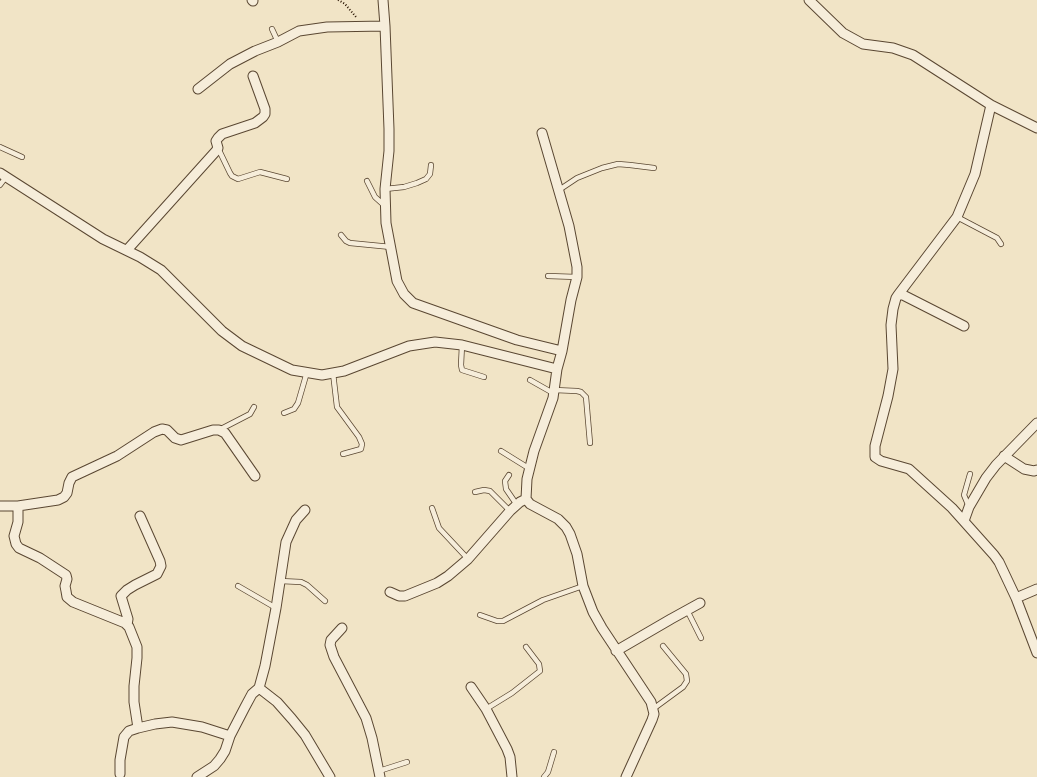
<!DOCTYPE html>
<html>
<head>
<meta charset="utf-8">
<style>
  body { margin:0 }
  canvas { display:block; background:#f1e4c6 }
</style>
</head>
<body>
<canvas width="1037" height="777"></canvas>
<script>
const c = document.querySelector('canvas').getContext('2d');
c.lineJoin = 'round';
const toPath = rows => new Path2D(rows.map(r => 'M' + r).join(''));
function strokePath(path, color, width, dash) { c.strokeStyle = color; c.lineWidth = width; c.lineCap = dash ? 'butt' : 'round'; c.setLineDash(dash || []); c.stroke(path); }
const lane = toPath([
  [272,29,278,42],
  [0,147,22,157],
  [218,148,230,173,232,176,238,179,260,172,287,179],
  [367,181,375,197,385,206],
  [0,185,6,177],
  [385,189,404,187,417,183,426,179,430,174,431,165],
  [559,190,577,178,602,168,618,164,630,165,654,168],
  [957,217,997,238,1001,244],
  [341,235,346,241,350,243,391,247],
  [548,276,577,277],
  [462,345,461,365,462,370,484,377],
  [333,373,337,407,359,437,362,444,361,449,343,454],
  [530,380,553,393],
  [554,390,577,391,581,392,586,397,590,443],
  [284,413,294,409,298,403,307,372],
  [219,430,250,414,254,407],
  [501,451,530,469],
  [509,475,505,481,506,489,517,505],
  [475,492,484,490,490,491,510,511],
  [969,507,964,495,970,474],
  [432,508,439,528,468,559],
  [280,581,301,582,307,585,325,601],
  [238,586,276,608],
  [687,610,701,638],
  [480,615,497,621,503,621,543,600,583,586],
  [486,709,512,693,540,671,539,664,526,647],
  [653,709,683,687,687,681,686,674,663,646],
  [379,771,407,762],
  [544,777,548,772,554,752]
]);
const street = toPath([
  [252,0,253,1],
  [383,0,385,26,389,129,389,151,385,189,386,223,397,281,404,294,413,303,517,340,562,351],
  [809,0,843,33,863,44,893,48,913,55,991,105,1037,128],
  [198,89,230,64,255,51,278,42,299,31,327,27,385,26],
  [542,133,569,226,577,267,577,277,571,300,562,351,557,369,553,398,534,451,527,479,526,499,530,504,558,519,566,527,570,534,577,554,583,586,593,612,602,628,651,702,654,714,652,720,626,777],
  [0,173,103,239,140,257,161,270,222,331,242,346,292,370,322,375,344,371,409,346,435,342,462,345,557,369],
  [127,250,216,151,218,148,216,141,218,138,222,134,255,123,263,117,265,114,265,109,253,76],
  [898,295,957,217,975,174,991,105],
  [964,326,903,295,898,295,896,298,893,309,891,325,893,369,888,396,875,446,875,457,881,461,909,469,952,508,994,555,999,562,1016,598,1037,653],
  [1004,456,1024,469,1034,471,1037,470],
  [0,506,18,506,58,500,64,497,67,493,69,483,72,477,117,456,154,432,162,429,167,430,175,438,181,440,213,430,219,430,225,433,255,476],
  [18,506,18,522,14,536,16,544,19,548,40,558,66,575,67,579,65,586,66,591,67,597,73,602,125,623,129,627,137,647,137,658,134,686,134,702,138,728],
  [964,521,969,507,986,478,996,465,1037,423],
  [390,592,399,596,405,596,437,583,448,576,468,559,510,511,520,502,526,499],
  [1016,598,1037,589],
  [127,625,128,619,121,596,127,590,135,585,157,574,161,566,160,561,140,516],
  [342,628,331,640,330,645,334,657,366,718,372,738,380,777],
  [616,651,671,619,700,603],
  [471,687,486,709,507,749,510,757,512,777],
  [259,688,277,702,292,719,305,735,330,777],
  [120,774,120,760,124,737,129,731,138,728,155,724,172,722,202,727,230,736],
  [197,777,214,766,220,759,225,751,230,736,245,707,252,694,259,688,265,666,276,608,286,542,296,520,305,510]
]);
strokePath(lane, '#5a4732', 6);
strokePath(street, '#5a4732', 11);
strokePath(toPath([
  [338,0,345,4,356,17]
]), '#271300', 2, [1, 2]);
strokePath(lane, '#f6edda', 4.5);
strokePath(street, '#f6edda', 9);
</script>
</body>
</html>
